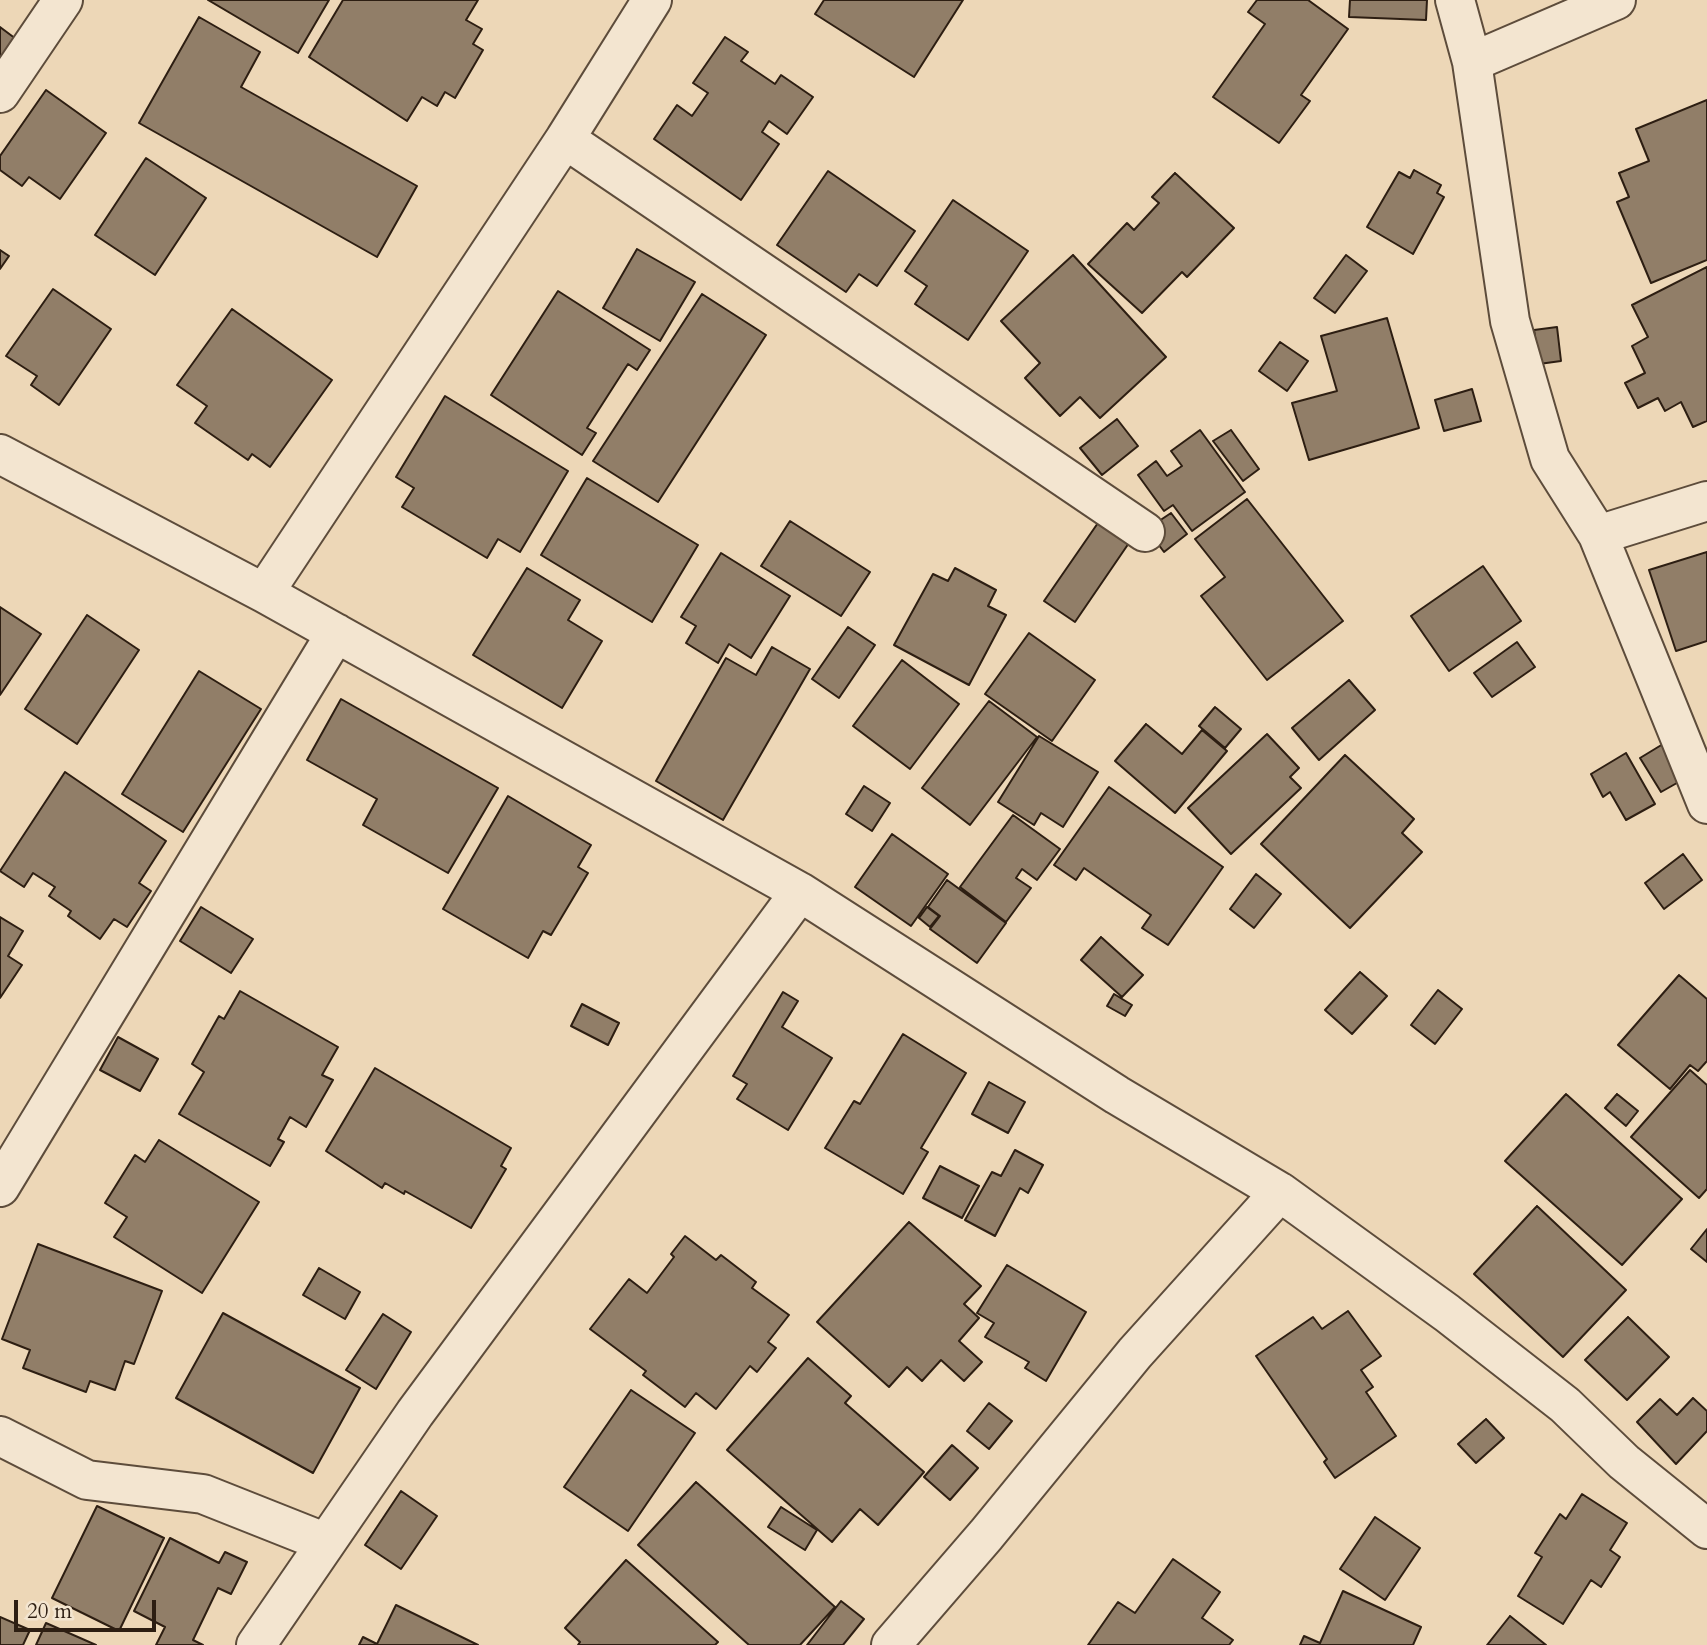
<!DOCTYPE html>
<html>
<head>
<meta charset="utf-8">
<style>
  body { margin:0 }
  #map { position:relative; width:1707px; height:1645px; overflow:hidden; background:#edd7b7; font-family:Cardo,serif }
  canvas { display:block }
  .scale { position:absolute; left:14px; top:1600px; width:142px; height:32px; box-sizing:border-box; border:4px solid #2d1e12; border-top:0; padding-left:9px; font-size:21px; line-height:24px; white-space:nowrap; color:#2d1e12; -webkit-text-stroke:5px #f3e5d0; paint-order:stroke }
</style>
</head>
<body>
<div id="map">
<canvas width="1707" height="1645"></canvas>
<div class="scale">20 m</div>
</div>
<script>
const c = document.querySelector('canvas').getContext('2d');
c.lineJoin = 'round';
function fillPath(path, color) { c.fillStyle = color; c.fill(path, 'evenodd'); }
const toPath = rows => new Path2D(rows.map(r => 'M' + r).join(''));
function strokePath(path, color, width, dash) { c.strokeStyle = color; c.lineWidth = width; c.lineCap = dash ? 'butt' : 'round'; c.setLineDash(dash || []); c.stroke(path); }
const building = toPath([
  [208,0,329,0,298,53,208,0],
  [343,0,478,0,466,20,482,29,473,44,483,50,455,98,445,92,437,106,422,97,407,121,309,57,343,0],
  [824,0,963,0,914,77,815,14,824,0],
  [1257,0,1308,0,1348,29,1301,95,1310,101,1279,143,1213,97,1265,24,1248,12,1257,0],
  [1350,0,1427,0,1426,20,1349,17,1350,0],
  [199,17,260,52,241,87,417,186,377,257,139,123,199,17],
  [0,27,16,39,0,61,0,27],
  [725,37,748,52,741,61,775,84,781,75,813,97,787,134,769,121,762,132,779,144,741,200,654,139,677,105,692,116,708,93,693,83,725,37],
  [46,90,106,133,60,199,29,177,22,186,0,170,0,156,46,90],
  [1707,100,1707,260,1651,283,1617,202,1629,197,1619,173,1649,161,1636,129,1707,100],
  [146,158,206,198,155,275,95,235,146,158],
  [1414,170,1441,185,1437,193,1444,197,1413,254,1367,227,1399,172,1410,178,1414,170],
  [828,171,915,231,877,286,859,274,846,292,777,245,828,171],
  [1175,173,1234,228,1187,277,1182,272,1142,313,1088,264,1127,223,1134,230,1159,203,1152,197,1175,173],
  [953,200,1028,251,968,340,915,304,927,286,905,271,953,200],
  [637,249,695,282,660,341,603,308,637,249],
  [0,250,9,256,0,269,0,250],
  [1073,255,1166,357,1100,418,1080,397,1060,416,1025,378,1040,363,1001,321,1073,255],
  [1346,255,1367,271,1335,313,1314,298,1346,255],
  [1707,267,1707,421,1693,427,1681,402,1665,411,1658,398,1638,408,1625,383,1645,373,1632,346,1648,337,1632,305,1707,267],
  [53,289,111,329,59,405,31,385,37,376,6,356,53,289],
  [558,291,650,350,637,370,628,364,587,428,596,433,582,455,491,395,558,291],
  [702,294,766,335,658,502,593,461,702,294],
  [232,309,332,380,270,467,252,454,248,460,195,423,207,406,177,385,232,309],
  [1387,318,1419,428,1309,460,1292,403,1337,391,1321,336,1387,318],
  [1557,327,1561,361,1539,364,1534,330,1557,327],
  [1280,342,1308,361,1287,391,1259,371,1280,342],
  [1472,389,1481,421,1444,431,1435,400,1472,389],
  [445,396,568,471,520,552,498,539,487,558,402,507,414,488,396,477,445,396],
  [1117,419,1138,446,1102,475,1080,448,1117,419],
  [1200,430,1245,492,1192,531,1173,505,1164,511,1138,475,1156,461,1167,476,1182,466,1171,451,1200,430],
  [1231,430,1259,469,1243,481,1213,441,1231,430],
  [587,478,698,545,652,622,541,555,587,478],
  [1247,499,1343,621,1267,680,1201,596,1225,577,1195,539,1247,499],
  [1171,513,1187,534,1164,552,1147,529,1171,513],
  [1100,520,1131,540,1075,622,1044,601,1100,520],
  [790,521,870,572,841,616,761,566,790,521],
  [1707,552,1707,641,1676,651,1649,570,1707,552],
  [721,553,790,596,751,658,729,644,718,663,686,643,696,626,681,617,721,553],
  [1483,566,1521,621,1449,671,1411,616,1483,566],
  [527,568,580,600,568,620,602,641,562,708,473,655,527,568],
  [955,568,996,590,988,606,1006,615,969,685,894,645,933,574,948,581,955,568],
  [0,607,41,634,0,695,0,607],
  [87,615,139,650,77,744,25,709,87,615],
  [848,627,875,645,839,698,812,679,848,627],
  [1029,633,1095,680,1052,741,985,694,1029,633],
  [1517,642,1535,667,1492,697,1474,673,1517,642],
  [772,647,810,669,723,820,656,781,726,658,756,675,772,647],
  [902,660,959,704,910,769,853,726,902,660],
  [199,671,261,709,183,832,122,794,199,671],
  [1349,680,1375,710,1319,760,1292,728,1349,680],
  [341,699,498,788,448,873,363,825,377,799,307,760,341,699],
  [989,701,1037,737,970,825,922,788,989,701],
  [1215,707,1241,729,1225,748,1199,726,1215,707],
  [1146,724,1182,754,1202,730,1227,751,1175,813,1115,761,1146,724],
  [1267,734,1299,768,1290,777,1301,788,1231,854,1188,808,1267,734],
  [1039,736,1098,772,1063,827,1041,813,1034,825,998,802,1039,736],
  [1663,744,1684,779,1661,792,1640,758,1663,744],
  [1626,753,1655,804,1626,820,1610,792,1603,797,1591,774,1626,753],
  [1345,755,1414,819,1402,833,1422,852,1350,928,1261,844,1345,755],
  [65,772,166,841,139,883,151,891,127,927,114,919,100,939,68,916,71,911,49,896,55,887,33,873,24,887,0,871,65,772],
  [864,786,890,803,872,831,846,814,864,786],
  [1109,787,1223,867,1168,945,1142,928,1151,915,1084,868,1076,880,1054,865,1109,787],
  [508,796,591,845,578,867,588,873,551,935,543,931,528,958,443,909,508,796],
  [1013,815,1060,849,1037,880,1022,869,1016,878,1031,888,1006,922,960,887,1013,815],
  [892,834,948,874,911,926,855,887,892,834],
  [1683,854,1702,880,1664,909,1645,883,1683,854],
  [1256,874,1281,894,1254,928,1230,909,1256,874],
  [947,880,1006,923,977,963,930,929,940,916,928,907,947,880],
  [201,907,253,939,231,973,180,941,201,907],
  [927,907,939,916,930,927,919,918,927,907],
  [0,917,23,931,8,956,22,965,0,998,0,917],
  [1101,937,1143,975,1122,997,1081,960,1101,937],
  [1360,972,1387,996,1352,1034,1325,1010,1360,972],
  [1679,975,1707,999,1707,1061,1698,1071,1690,1065,1670,1089,1618,1045,1679,975],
  [1438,990,1462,1009,1435,1044,1411,1025,1438,990],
  [240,991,338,1047,322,1075,333,1080,306,1127,290,1117,278,1139,284,1142,270,1166,179,1114,204,1072,192,1064,219,1016,224,1019,240,991],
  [783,992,798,1001,782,1027,832,1058,788,1130,737,1099,747,1084,733,1076,783,992],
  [1114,994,1132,1005,1125,1016,1107,1006,1114,994],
  [582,1004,619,1023,608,1045,571,1026,582,1004],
  [903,1034,966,1073,921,1148,928,1152,903,1194,825,1148,854,1101,860,1104,903,1034],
  [118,1037,158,1059,140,1091,100,1070,118,1037],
  [375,1068,511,1148,501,1166,506,1169,471,1228,405,1191,404,1194,385,1183,382,1188,326,1151,375,1068],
  [1690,1070,1707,1085,1707,1189,1699,1198,1631,1137,1690,1070],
  [989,1082,1025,1102,1008,1133,972,1114,989,1082],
  [1566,1094,1682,1199,1622,1265,1505,1161,1566,1094],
  [1617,1094,1638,1111,1626,1126,1605,1108,1617,1094],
  [159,1140,259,1202,202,1293,114,1237,127,1217,105,1203,135,1155,145,1162,159,1140],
  [1015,1150,1043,1165,1028,1193,1020,1188,995,1236,965,1220,992,1172,1001,1176,1015,1150],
  [940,1166,979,1186,962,1218,923,1198,940,1166],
  [1537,1206,1626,1290,1563,1357,1474,1274,1537,1206],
  [909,1222,981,1286,964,1304,979,1318,959,1341,982,1362,964,1381,941,1360,922,1381,907,1367,889,1387,817,1322,909,1222],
  [1707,1229,1707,1262,1691,1249,1707,1229],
  [685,1236,716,1260,721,1255,756,1282,752,1288,789,1315,768,1342,776,1348,757,1372,750,1366,716,1409,696,1393,685,1407,643,1375,646,1371,590,1329,629,1279,647,1293,674,1257,671,1254,685,1236],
  [38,1244,162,1291,134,1364,125,1361,115,1390,90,1381,86,1392,23,1368,30,1350,2,1339,38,1244],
  [1007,1265,1086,1312,1046,1381,1025,1368,1029,1362,985,1337,994,1323,977,1313,1007,1265],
  [319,1268,360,1292,345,1319,303,1295,319,1268],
  [1348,1311,1381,1356,1361,1370,1373,1387,1366,1392,1396,1436,1335,1478,1324,1462,1327,1459,1256,1356,1313,1317,1322,1329,1348,1311],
  [223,1313,360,1388,313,1473,176,1398,223,1313],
  [383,1314,411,1332,376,1389,346,1370,383,1314],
  [1628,1317,1669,1357,1627,1400,1585,1360,1628,1317],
  [808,1358,851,1396,845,1403,924,1472,878,1525,860,1509,832,1542,727,1450,808,1358],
  [631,1390,695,1433,628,1531,564,1487,631,1390],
  [1693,1398,1707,1411,1707,1431,1676,1464,1637,1422,1660,1399,1677,1415,1693,1398],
  [989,1403,1012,1421,989,1449,967,1431,989,1403],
  [1486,1419,1504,1438,1476,1463,1458,1444,1486,1419],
  [952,1445,978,1468,950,1500,924,1477,952,1445],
  [696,1482,835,1607,800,1645,749,1645,638,1545,696,1482],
  [401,1491,437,1516,401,1569,365,1545,401,1491],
  [1582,1494,1627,1523,1610,1550,1620,1557,1601,1587,1591,1580,1563,1624,1518,1596,1542,1557,1535,1553,1560,1514,1566,1519,1582,1494],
  [97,1506,164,1538,119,1631,52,1598,97,1506],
  [781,1507,817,1530,805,1550,768,1527,781,1507],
  [1375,1517,1420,1548,1385,1600,1340,1569,1375,1517],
  [170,1538,219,1563,225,1552,247,1562,231,1594,218,1588,193,1640,203,1645,156,1645,165,1627,134,1611,170,1538],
  [1173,1559,1220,1592,1202,1618,1233,1640,1229,1645,1088,1645,1118,1602,1135,1613,1173,1559],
  [626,1560,718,1642,715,1645,578,1645,580,1642,565,1628,626,1560],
  [1343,1591,1421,1627,1413,1645,1300,1645,1304,1636,1320,1643,1343,1591],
  [841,1601,864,1619,843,1645,807,1645,841,1601],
  [396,1605,478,1645,359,1645,363,1637,377,1644,396,1605],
  [1510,1616,1546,1645,1487,1645,1510,1616],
  [0,1617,30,1630,23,1645,0,1645,0,1617],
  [46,1623,96,1645,36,1645,46,1623]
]);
fillPath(building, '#917e68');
strokePath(building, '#2d1e12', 2);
const minor = toPath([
  [1455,0,1472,62,1510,321,1550,459,1598,535,1707,804],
  [1472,62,1616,0],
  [0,93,63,0],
  [565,139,1145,532],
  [0,454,264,593,800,892,1117,1095,1280,1192,1447,1313,1565,1405,1624,1462,1707,1529],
  [1598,535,1707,501],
  [264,593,565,139,652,0],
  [0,1187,336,633],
  [0,1436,87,1480,203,1494,324,1542],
  [256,1645,415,1413,800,892],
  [891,1645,986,1535,1135,1353,1280,1192]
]);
strokePath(minor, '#5d4c3b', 42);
strokePath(minor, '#f3e5d0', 38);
</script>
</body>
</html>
